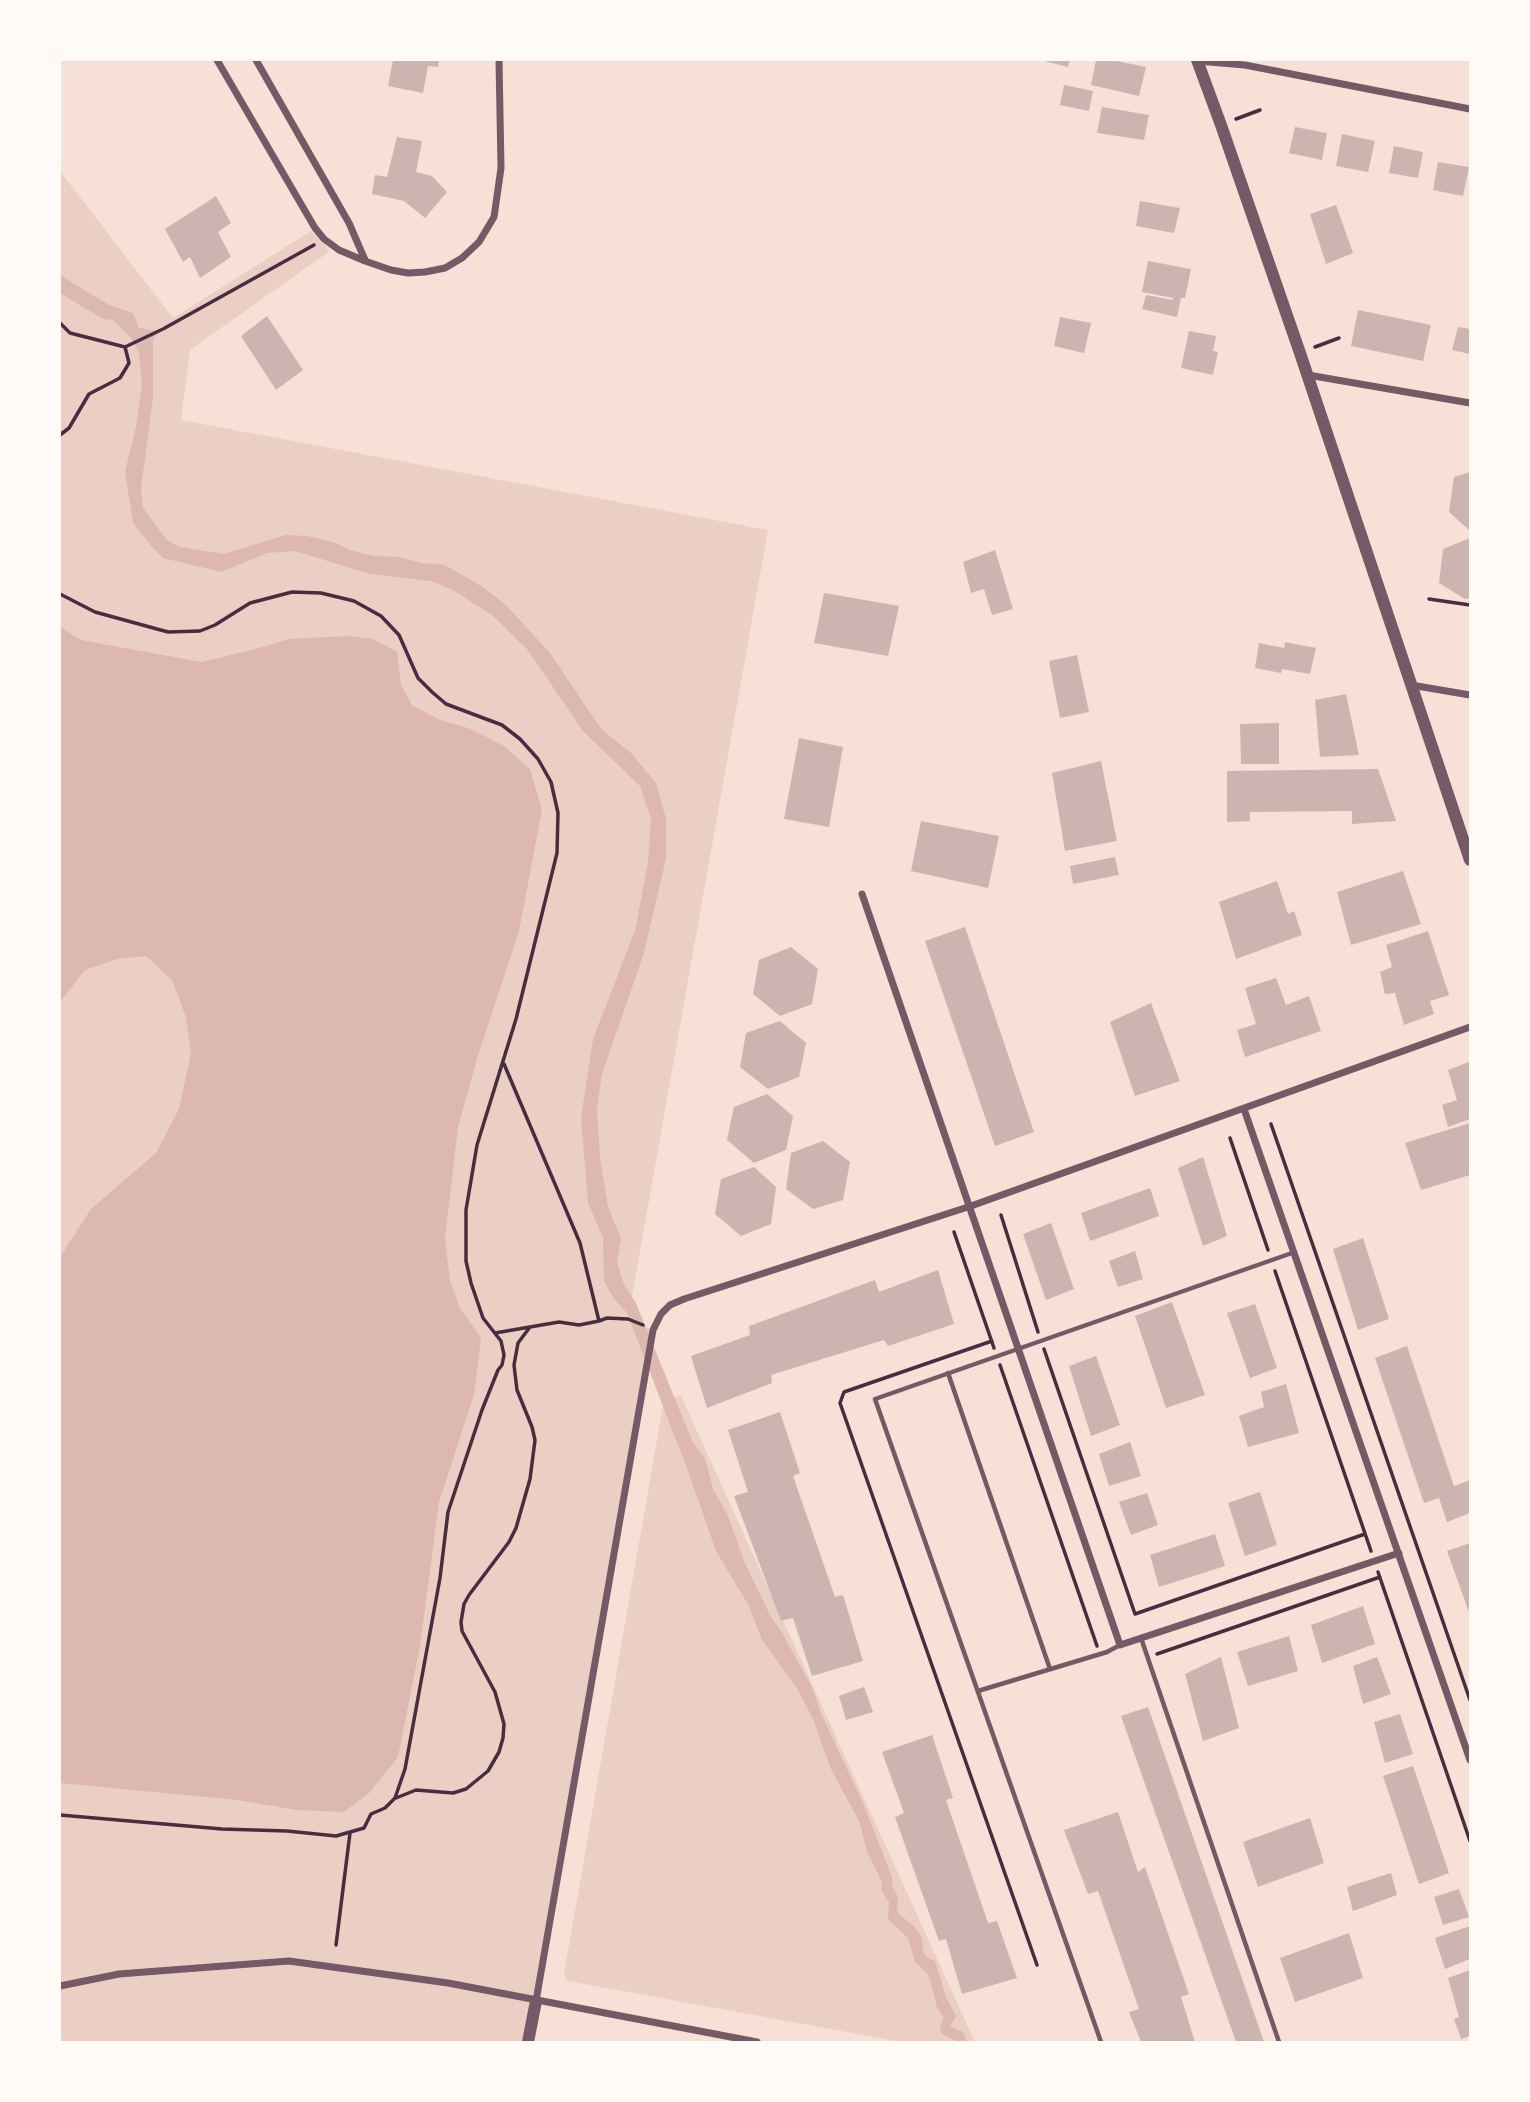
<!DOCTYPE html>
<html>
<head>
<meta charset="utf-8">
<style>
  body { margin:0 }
  #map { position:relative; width:1530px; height:2102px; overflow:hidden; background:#f7e1d7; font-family:Montserrat,sans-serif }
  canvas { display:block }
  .frame { position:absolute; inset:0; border:61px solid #fffaf5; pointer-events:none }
</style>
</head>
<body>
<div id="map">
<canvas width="1530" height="2102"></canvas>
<div class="frame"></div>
</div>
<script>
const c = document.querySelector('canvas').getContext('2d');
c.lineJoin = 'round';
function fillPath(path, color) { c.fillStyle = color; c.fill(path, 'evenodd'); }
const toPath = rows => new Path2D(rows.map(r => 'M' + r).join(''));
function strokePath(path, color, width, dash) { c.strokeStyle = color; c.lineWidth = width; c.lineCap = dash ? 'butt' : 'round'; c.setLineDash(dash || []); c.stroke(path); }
fillPath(toPath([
  [60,171,173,318,311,231,330,251,190,350,181,420,768,530,628,1319,653,1330,528,2042,60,2042],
  [681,1396,975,2042,901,2042,568,1981,564,1974,664,1399]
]), '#ebcfc5');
fillPath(toPath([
  [60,275,109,305,133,313,139,328,157,331,153,341,153,398,141,488,143,508,167,540,180,547,224,554,286,535,307,536,333,542,353,551,374,556,398,557,422,563,445,565,481,586,505,604,550,653,601,729,631,753,656,783,666,819,666,859,643,956,602,1074,597,1108,600,1158,608,1207,621,1239,617,1262,624,1285,636,1303,693,1443,705,1458,713,1489,728,1516,744,1561,771,1617,781,1631,812,1687,821,1713,864,1805,892,1877,892,1885,898,1897,897,1910,901,1916,915,1927,922,1938,923,1951,928,1958,935,1961,946,1997,956,2016,950,2026,963,2032,967,2042,957,2042,941,2033,940,2025,944,2018,937,2008,931,1983,927,1973,915,1962,908,1938,888,1919,889,1902,881,1890,882,1884,879,1876,866,1849,860,1823,830,1767,813,1719,797,1688,762,1640,749,1606,716,1551,688,1471,627,1313,614,1299,604,1281,603,1238,588,1203,581,1118,593,1039,635,931,648,862,651,819,640,786,583,731,527,649,492,615,453,590,431,581,370,574,295,551,267,553,222,572,163,558,153,548,133,523,125,472,136,427,142,385,139,353,132,339,113,320,103,319,60,293],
  [60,627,81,640,201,662,256,649,289,639,348,636,373,639,397,652,401,685,412,705,440,720,471,729,504,746,530,769,542,810,519,931,477,1059,458,1127,445,1238,450,1281,460,1308,481,1338,474,1395,439,1502,420,1646,398,1757,369,1793,344,1812,297,1810,237,1800,60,1783,60,1257,91,1209,156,1153,179,1109,191,1053,186,1017,172,980,146,956,117,959,85,970,60,1002]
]), '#dcb8b0');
fillPath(toPath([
  [393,60,439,60,438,67,428,66,423,93,388,86],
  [1040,60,1070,60,1068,67],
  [1096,60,1112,60,1146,67,1139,96,1091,85],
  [1064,85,1093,91,1089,111,1060,105],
  [1102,107,1149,115,1144,140,1097,133],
  [1295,127,1327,133,1322,160,1289,153],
  [1342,134,1375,141,1368,172,1336,166],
  [397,137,422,141,416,172,432,176,447,192,425,218,404,201,372,194,375,175,387,177],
  [1394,146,1423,152,1418,178,1389,173],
  [1438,162,1469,167,1463,196,1433,190],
  [216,196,231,223,218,232,231,257,200,278,190,257,183,262,165,229],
  [1140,201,1180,208,1174,233,1136,226],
  [1336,205,1353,253,1326,264,1310,214],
  [1148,261,1191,269,1185,298,1181,298,1177,317,1142,309,1146,295,1173,300,1173,298,1142,292],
  [1358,310,1431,325,1423,361,1351,346],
  [267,316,303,370,276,390,241,336],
  [1060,317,1091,323,1084,353,1054,346],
  [1458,327,1470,329,1470,354,1452,350],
  [1189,331,1216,336,1213,351,1218,352,1213,375,1181,368],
  [1470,472,1470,531,1449,512,1454,477],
  [1470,538,1470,598,1465,599,1439,583,1443,549],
  [995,550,1013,609,992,615,984,589,971,593,963,562],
  [824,593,899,606,888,656,814,643],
  [1285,642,1316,648,1310,674,1282,669,1281,673,1255,668,1259,643,1284,648],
  [1077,655,1089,712,1060,718,1049,661],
  [1346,694,1359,755,1320,757,1315,700],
  [1279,723,1279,764,1241,764,1240,724],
  [799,738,843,747,829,827,784,819],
  [1101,761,1117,841,1065,851,1052,773],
  [1378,769,1396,821,1352,824,1352,811,1250,812,1250,821,1227,822,1227,771],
  [921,821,999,836,988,888,911,871],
  [1115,857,1119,875,1073,884,1070,866],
  [1403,871,1421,924,1351,945,1337,892],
  [1277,881,1288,914,1294,911,1302,935,1236,959,1219,902],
  [965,927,1034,1132,995,1146,925,941],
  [1428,931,1449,995,1430,1001,1434,1014,1404,1025,1395,993,1385,994,1380,972,1392,967,1386,945],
  [791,947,818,969,812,1004,780,1016,753,994,759,960],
  [1276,978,1286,1005,1309,996,1321,1031,1245,1057,1237,1030,1256,1024,1245,988],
  [1151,1003,1180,1081,1135,1096,1110,1022],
  [780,1021,806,1043,799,1077,768,1089,740,1067,746,1033],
  [1469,1062,1470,1119,1448,1127,1442,1105,1457,1100,1448,1070],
  [767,1094,793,1116,786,1150,754,1163,727,1140,734,1107],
  [1470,1123,1470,1175,1421,1190,1405,1143],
  [823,1141,850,1162,843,1200,813,1209,786,1189,791,1153],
  [1203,1157,1227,1236,1203,1246,1178,1168],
  [754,1167,776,1187,771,1224,741,1236,715,1214,721,1179],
  [1150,1188,1159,1216,1090,1241,1081,1213],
  [1051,1223,1074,1289,1046,1300,1023,1234],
  [1363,1238,1389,1319,1358,1330,1333,1249],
  [1135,1251,1143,1279,1118,1287,1109,1261],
  [938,1270,954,1324,888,1346,884,1340,771,1375,772,1383,707,1408,691,1356,750,1335,749,1326,875,1280,879,1292],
  [1172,1302,1205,1395,1166,1408,1135,1316],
  [1255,1304,1277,1368,1250,1378,1227,1313],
  [1407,1346,1454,1486,1470,1480,1470,1513,1447,1522,1439,1498,1424,1503,1375,1358],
  [1096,1356,1120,1425,1091,1436,1069,1366],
  [1286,1384,1299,1433,1248,1447,1239,1416,1264,1407,1261,1392],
  [780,1412,800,1473,793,1476,835,1597,843,1595,863,1661,812,1676,793,1618,781,1621,734,1496,748,1492,728,1430],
  [1130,1442,1141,1476,1109,1486,1099,1454],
  [1260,1492,1277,1545,1245,1556,1228,1503],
  [1147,1493,1158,1525,1131,1535,1119,1502],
  [1215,1534,1225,1566,1159,1587,1150,1555],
  [1470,1543,1470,1615,1447,1551],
  [1363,1606,1375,1644,1322,1663,1311,1625],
  [1289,1636,1298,1671,1248,1686,1237,1652],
  [1221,1657,1239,1728,1203,1741,1185,1674],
  [1377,1657,1391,1694,1363,1704,1353,1666],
  [864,1687,873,1712,846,1720,839,1696],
  [1148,1707,1264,2042,1236,2042,1121,1716],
  [1400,1714,1413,1754,1385,1763,1374,1722],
  [932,1735,953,1798,946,1800,988,1923,997,1921,1017,1978,962,1994,946,1939,939,1941,895,1817,904,1813,882,1752],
  [1413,1766,1449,1873,1419,1884,1383,1776],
  [1118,1812,1138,1872,1145,1867,1189,1994,1181,1997,1195,2042,1141,2042,1129,2012,1139,2009,1098,1891,1088,1894,1064,1830],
  [1310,1818,1324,1863,1258,1887,1243,1842],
  [1391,1873,1397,1895,1353,1911,1347,1887],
  [1459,1889,1469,1917,1443,1925,1434,1897],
  [1470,1926,1470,1959,1445,1969,1435,1938],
  [1349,1933,1363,1978,1295,2002,1280,1958],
  [1470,1970,1470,2036,1461,2039,1454,2019,1459,2017,1448,1978]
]), '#ccb4b1');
strokePath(toPath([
  [1236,119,1260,110],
  [60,323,70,333,125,347],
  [125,347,163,329,314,245],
  [1315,347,1339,338],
  [60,435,69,428,89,394,120,378,129,363,125,347],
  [60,594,95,612,168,632,200,631,215,625,250,603,292,592,321,593,354,601,381,616,399,635,418,678,432,692,446,704,502,725,520,739,538,759,551,782,558,813,557,853,516,1019,477,1145,466,1210,466,1261,471,1283,483,1318,501,1341,504,1355,502,1365,498,1370,482,1410,448,1512,440,1578,405,1769,395,1798,385,1808,371,1814,364,1828,336,1836,287,1831,222,1829,60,1815],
  [1429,599,1470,605],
  [504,1064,580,1243,599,1321,607,1318,628,1319,643,1325],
  [1271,1124,1470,1700],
  [1230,1138,1268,1250],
  [1001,1215,1038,1332],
  [954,1232,994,1348],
  [1275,1271,1371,1551],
  [495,1333,559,1322,579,1325,599,1321],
  [992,1341,844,1392,840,1403,1037,1965],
  [1044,1349,1135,1614,1365,1534],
  [1000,1365,1097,1646],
  [1378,1572,1470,1841],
  [1157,1654,1380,1577],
  [396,1798,416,1790,453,1793,466,1789,488,1771,499,1752,503,1738,504,1724,495,1692,462,1631,461,1622,464,1604,469,1595,509,1542,516,1528,530,1479,535,1440,532,1427,517,1390,514,1365,518,1343,530,1327],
  [336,1945,350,1833]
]), '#4a2c40', 3.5);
strokePath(toPath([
  [948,1373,1050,1669],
  [1141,1638,1279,2042],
  [978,1691,1107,1652,1120,1645],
  [1101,2042,875,1399,1292,1253]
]), '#755966', 4.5);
strokePath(toPath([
  [217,60,315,228,324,239,339,250,365,261,391,270,408,273,425,272,445,268,462,258,479,242,494,217,501,168,499,60],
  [256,60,349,223,365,260],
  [1197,61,1245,65,1470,109],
  [1308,375,1470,403],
  [1411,685,1470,695],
  [862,894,1120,1645,1399,1553],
  [1244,1109,1470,1760],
  [60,1986,119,1974,289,1961,448,1983,757,2042],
  [536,2001,653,1330,661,1314,670,1305,684,1299,971,1206,1470,1027]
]), '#755966', 7);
strokePath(toPath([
  [1197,60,1221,125,1300,353,1470,860],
  [528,2042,536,2001]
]), '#755966', 12);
</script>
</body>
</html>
